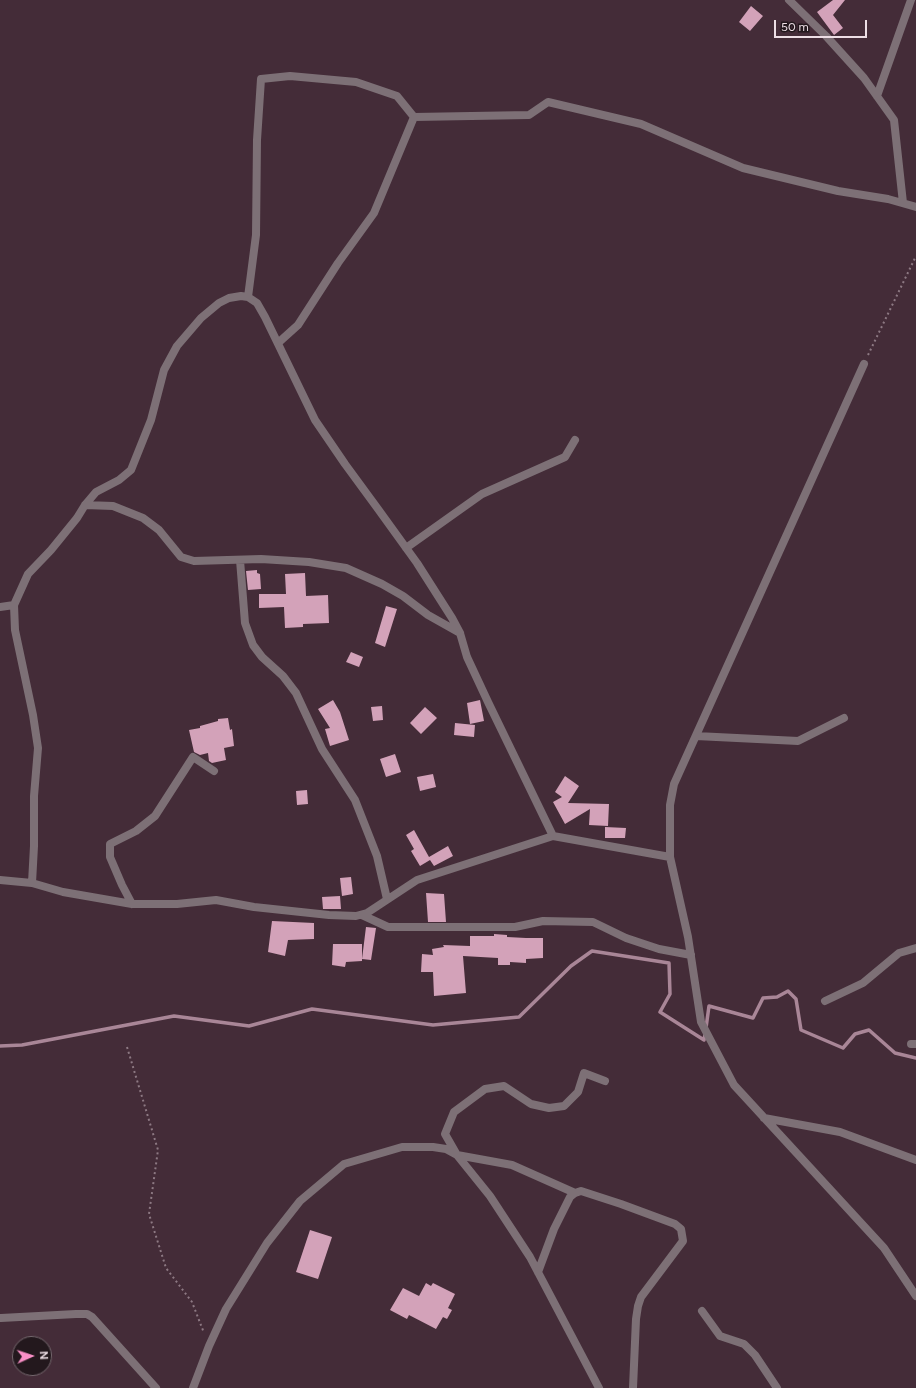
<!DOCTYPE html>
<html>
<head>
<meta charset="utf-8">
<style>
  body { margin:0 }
  #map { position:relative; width:916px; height:1388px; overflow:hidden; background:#442c38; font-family:Figtree,sans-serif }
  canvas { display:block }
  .north { position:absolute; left:12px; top:1336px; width:40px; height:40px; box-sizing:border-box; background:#23181d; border:1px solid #74676d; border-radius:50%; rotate:87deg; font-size:11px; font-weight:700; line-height:16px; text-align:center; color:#eddee5 }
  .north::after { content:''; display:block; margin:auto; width:14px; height:18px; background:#fa8fc7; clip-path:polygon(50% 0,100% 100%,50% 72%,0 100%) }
  .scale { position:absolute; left:774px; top:20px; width:93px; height:18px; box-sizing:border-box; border:2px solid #eddee5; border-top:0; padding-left:5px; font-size:12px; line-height:14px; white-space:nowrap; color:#eddee5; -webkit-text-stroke:3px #23181d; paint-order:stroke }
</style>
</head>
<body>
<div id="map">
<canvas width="916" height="1388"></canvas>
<div class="north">N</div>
<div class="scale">50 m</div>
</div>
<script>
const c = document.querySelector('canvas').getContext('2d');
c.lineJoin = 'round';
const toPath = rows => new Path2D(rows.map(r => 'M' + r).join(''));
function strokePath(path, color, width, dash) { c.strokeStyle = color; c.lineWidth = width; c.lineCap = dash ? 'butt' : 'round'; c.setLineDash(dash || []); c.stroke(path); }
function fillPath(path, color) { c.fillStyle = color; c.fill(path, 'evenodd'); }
strokePath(toPath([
  [706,1028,709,1006,753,1018,763,998,777,997,788,991,796,999,801,1030,843,1048,855,1034,869,1030,895,1053,916,1058],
  [0,1046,22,1045,174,1016,249,1026,312,1009,433,1025,519,1017,571,966,592,951,669,963,670,994,660,1012,704,1040,705,1034]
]), '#a98697', 3.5);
fillPath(toPath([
  [833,0,845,0,833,15,843,28,834,35,817,12],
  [751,6,763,16,750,31,739,22],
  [257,570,257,573,260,574,261,589,248,590,246,571],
  [305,573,306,596,328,595,329,623,303,624,303,627,285,628,284,607,259,608,259,594,286,594,285,574],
  [386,606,397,609,385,647,375,643],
  [351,652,363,657,359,667,346,662],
  [333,700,340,712,349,740,330,746,325,729,330,728,318,709],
  [480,700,484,721,470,724,467,703],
  [382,706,383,720,373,721,371,707],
  [425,707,437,718,421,734,410,723],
  [228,718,230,730,232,729,234,746,224,748,226,760,212,763,209,761,208,753,200,755,194,752,189,730,200,728,200,726,218,721,218,719],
  [455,723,475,725,474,737,454,735],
  [395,754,401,772,386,777,380,759],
  [433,774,436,787,420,791,417,777],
  [565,776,579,786,568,803,609,804,608,826,589,825,590,809,565,824,553,802,562,797,555,792],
  [307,790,308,804,297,805,296,791],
  [605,827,626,828,625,838,605,838],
  [414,830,429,857,448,846,453,856,434,866,430,860,420,866,411,851,414,849,406,835],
  [351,877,353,894,342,896,340,878],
  [426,893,444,894,446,922,428,922],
  [340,896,341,909,323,909,322,897],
  [272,921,314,923,314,939,288,940,285,956,268,952],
  [366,927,376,928,371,960,362,959],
  [494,934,507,935,507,937,526,938,543,938,543,958,526,959,526,963,510,962,510,965,498,965,498,958,463,956,466,993,434,996,433,972,421,972,422,954,433,955,432,949,444,947,443,945,470,946,470,936,494,936],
  [333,944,362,944,362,961,346,962,345,967,332,965],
  [310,1230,332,1237,318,1279,296,1272],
  [426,1283,431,1286,433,1283,455,1294,448,1308,452,1310,447,1319,443,1317,436,1329,409,1315,407,1319,390,1310,403,1288,419,1296]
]), '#d3a2b9');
strokePath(toPath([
  [868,355,916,256],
  [127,1047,158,1150,149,1214,166,1268,192,1302,204,1333]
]), '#8d7983', 2, [2, 3]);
strokePath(toPath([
  [789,0,826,36,864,78,894,120,903,203],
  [877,96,911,0],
  [414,117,529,115,548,102,641,124,743,168,838,191,888,199,916,207],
  [248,297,256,235,257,140,261,79,290,76,356,82,397,96,414,117,374,213,338,263,298,325,278,343],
  [864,364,674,784,670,805,670,857,688,937,701,1022,734,1085,884,1248,916,1296],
  [85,505,113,506,143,518,159,530,181,557,194,561,261,559,309,562,346,568,382,584,403,596,428,615,460,633],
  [406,548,482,494,565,457,575,440],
  [240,560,245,623,253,645,262,657,283,676,296,693,322,749,355,800,377,856,387,899],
  [0,607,14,605],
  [696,736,798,741,844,718],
  [0,880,32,883,63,892,132,904,177,904,216,900,254,907,329,915,356,916,367,913,417,880,553,836,670,857],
  [32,883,34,846,34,796,38,748,33,715,15,630,14,605,28,574,51,550,77,518,85,505,96,492,119,480,131,470,151,420,164,370,177,346,201,318,219,303,229,298,241,296,248,297,257,303,265,317,315,420,345,464,378,509,417,563,452,618,460,633,467,657,488,702,553,836],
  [132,904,122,885,110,857,110,844,136,831,155,816,193,757,214,771],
  [362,915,388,927,515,927,543,921,593,922,626,938,659,949,691,955],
  [825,1001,863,983,899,953,916,948],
  [911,1044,916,1044],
  [764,1118,840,1132,916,1160],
  [575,1193,512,1165,457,1155,445,1134,454,1112,485,1089,504,1086,531,1104,549,1108,564,1106,578,1092,584,1073,605,1081],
  [538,1272,554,1229,570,1197,575,1193,581,1191,621,1204,675,1224,681,1229,683,1241,641,1297,638,1306,636,1319,633,1388],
  [702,1311,720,1336,744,1344,755,1355,777,1388],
  [1,1318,76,1314,87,1314,92,1317,156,1388],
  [193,1388,209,1346,226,1309,267,1243,300,1201,344,1164,402,1147,433,1147,446,1149,457,1155,490,1196,530,1257,599,1388]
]), '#7d7076', 8);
</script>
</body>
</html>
